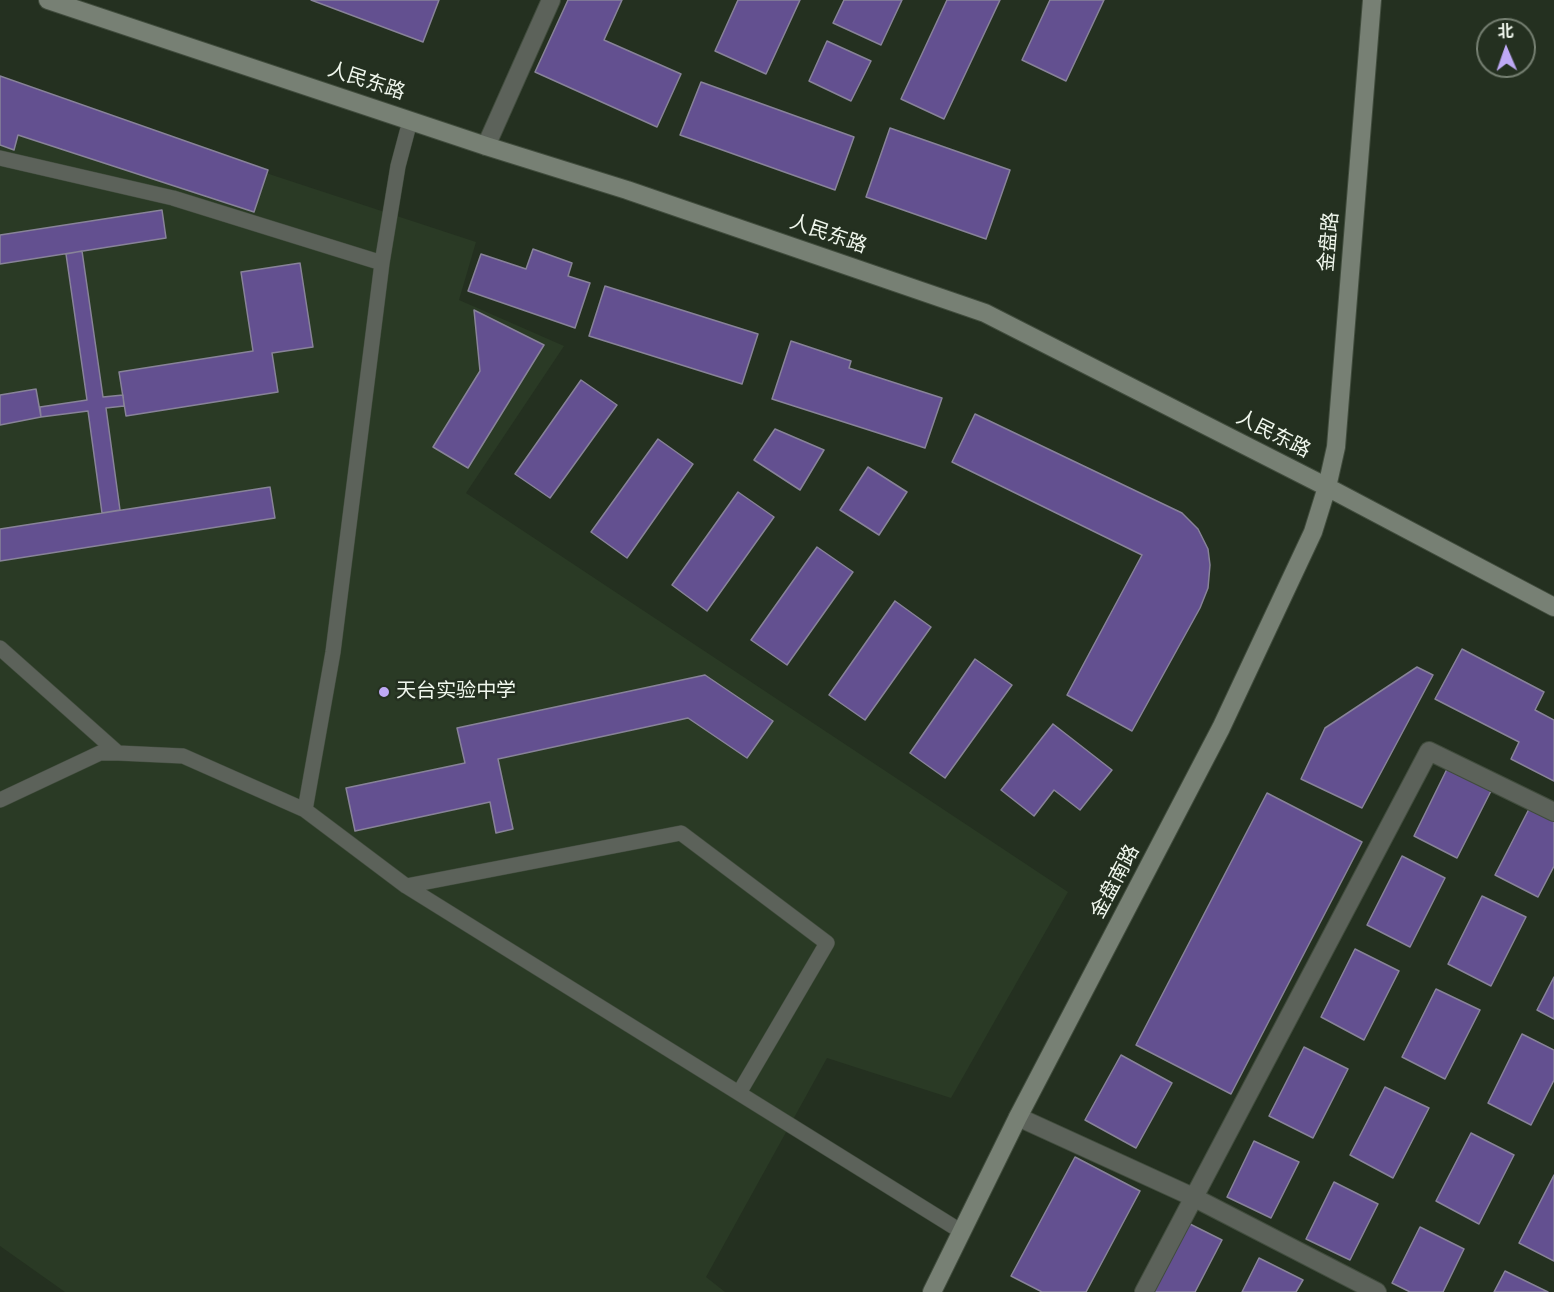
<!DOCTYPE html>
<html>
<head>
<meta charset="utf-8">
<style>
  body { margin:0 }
  #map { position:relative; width:1554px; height:1292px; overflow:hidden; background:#243020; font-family:Poppins,"Noto Sans SC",sans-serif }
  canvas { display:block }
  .north { position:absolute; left:1476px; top:18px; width:60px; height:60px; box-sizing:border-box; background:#243020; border:2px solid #768072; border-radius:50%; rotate:358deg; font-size:16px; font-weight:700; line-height:24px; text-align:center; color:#f0f7ed }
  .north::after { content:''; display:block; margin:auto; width:21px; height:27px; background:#bea9f5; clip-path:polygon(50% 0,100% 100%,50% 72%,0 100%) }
</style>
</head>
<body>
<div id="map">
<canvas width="1554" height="1292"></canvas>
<div class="north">北</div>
</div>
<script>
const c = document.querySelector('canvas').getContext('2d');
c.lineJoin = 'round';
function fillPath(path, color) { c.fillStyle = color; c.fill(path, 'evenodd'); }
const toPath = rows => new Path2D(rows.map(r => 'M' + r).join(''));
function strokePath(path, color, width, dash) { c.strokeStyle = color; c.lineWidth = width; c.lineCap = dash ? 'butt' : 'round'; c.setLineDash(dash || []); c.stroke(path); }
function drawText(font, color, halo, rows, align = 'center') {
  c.font = font + ' Poppins,"Noto Sans SC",sans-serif'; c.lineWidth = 5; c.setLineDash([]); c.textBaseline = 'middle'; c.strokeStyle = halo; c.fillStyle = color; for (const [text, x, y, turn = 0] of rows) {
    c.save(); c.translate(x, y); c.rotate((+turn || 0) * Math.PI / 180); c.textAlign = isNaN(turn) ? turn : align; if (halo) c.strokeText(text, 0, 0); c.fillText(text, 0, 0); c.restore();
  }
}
fillPath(toPath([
  [0,79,275,176,476,242,459,300,564,346,466,493,1068,892,951,1098,827,1058,706,1277,725,1292,65,1292,0,1246]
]), '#2a3a25');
const building = toPath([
  [311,0,439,0,423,42,311,0],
  [568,0,622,0,604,40,681,74,657,127,535,72,568,0],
  [738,0,800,0,766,74,715,51,738,0],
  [844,0,902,0,881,45,833,23,844,0],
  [947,0,1000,0,944,119,901,99,947,0],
  [1050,0,1104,0,1066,81,1022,60,1050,0],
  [827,41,871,61,851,101,809,81,827,41],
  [0,76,268,170,254,212,18,135,14,150,0,145,0,76],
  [701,82,854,137,835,190,680,135,701,82],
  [890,128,1010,170,986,239,866,197,890,128],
  [162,210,166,238,0,264,0,235,162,210],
  [533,249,572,263,568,276,590,283,575,328,468,291,481,254,526,269,533,249],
  [82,251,103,397,123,395,124,406,106,408,120,510,102,513,88,411,41,417,40,407,87,400,66,254,82,251],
  [300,263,313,347,272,353,278,392,126,416,119,372,253,351,241,272,300,263],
  [605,286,758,334,742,384,589,336,605,286],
  [474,310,544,345,468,468,433,447,480,371,474,310],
  [791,341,851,361,849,368,942,398,925,448,772,399,791,341],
  [581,380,617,405,550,498,515,474,581,380],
  [36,389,41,417,0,425,0,395,36,389],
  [975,414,1182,513,1198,529,1208,549,1210,565,1208,588,1200,608,1132,731,1067,695,1142,555,952,462,975,414],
  [775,429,824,450,800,490,754,460,775,429],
  [658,439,693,464,627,558,591,532,658,439],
  [868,467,907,492,879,535,840,510,868,467],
  [270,487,275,518,0,561,0,529,270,487],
  [738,492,774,517,707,611,672,585,738,492],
  [817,547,853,572,787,665,751,640,817,547],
  [895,601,931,627,865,720,829,695,895,601],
  [1462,649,1544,692,1535,710,1554,720,1554,781,1511,759,1519,742,1435,699,1462,649],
  [975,659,1012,685,945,778,910,753,975,659],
  [1417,667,1433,675,1362,808,1301,779,1325,728,1417,667],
  [705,675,773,721,747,758,688,718,498,759,513,829,496,833,490,802,355,831,346,788,465,763,457,728,705,675],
  [1053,724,1112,770,1080,810,1054,790,1034,816,1001,790,1053,724],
  [1448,767,1492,789,1457,858,1414,836,1448,767],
  [1267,793,1362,842,1231,1094,1136,1045,1267,793],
  [1530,807,1554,819,1554,866,1538,897,1495,875,1530,807],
  [1402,856,1445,878,1410,947,1367,925,1402,856],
  [1482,896,1526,917,1491,986,1448,964,1482,896],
  [1355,949,1399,971,1364,1040,1321,1017,1355,949],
  [1554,977,1554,1019,1537,1010,1554,977],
  [1436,989,1480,1010,1445,1079,1402,1057,1436,989],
  [1522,1034,1554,1050,1554,1080,1531,1125,1488,1103,1522,1034],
  [1304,1047,1348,1069,1313,1138,1269,1116,1304,1047],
  [1121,1055,1172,1083,1136,1148,1085,1120,1121,1055],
  [1385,1087,1429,1108,1393,1178,1350,1155,1385,1087],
  [1471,1133,1514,1155,1479,1224,1436,1201,1471,1133],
  [1254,1141,1299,1162,1271,1218,1227,1197,1254,1141],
  [1075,1157,1140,1191,1086,1292,1042,1292,1011,1276,1075,1157],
  [1554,1175,1554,1261,1519,1243,1554,1175],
  [1334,1182,1378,1204,1350,1260,1306,1239,1334,1182],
  [1178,1218,1222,1240,1195,1292,1154,1292,1178,1218],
  [1420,1227,1464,1249,1443,1292,1410,1292,1392,1283,1420,1227],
  [1259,1258,1303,1280,1296,1292,1242,1292,1259,1258],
  [1505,1271,1548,1292,1494,1292,1505,1271]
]);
fillPath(building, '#635090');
strokePath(building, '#888399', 1.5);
const lane = toPath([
  [0,158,173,198,382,263],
  [0,648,118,753],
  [0,800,100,753,118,753,183,756,305,810,406,886,962,1232],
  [305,810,333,652,382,263,398,166,410,121],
  [406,886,681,833,827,943,739,1093]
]);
const street = toPath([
  [486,146,551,0],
  [1018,1117,1193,1197,1377,1292],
  [1144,1292,1429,751,1554,812]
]);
const secondary = toPath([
  [48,0,486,146,627,190,985,313,1327,487,1554,607],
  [932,1292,1018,1117,1221,728,1313,532,1327,487,1336,447,1372,0]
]);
strokePath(lane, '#414c3d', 16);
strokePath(street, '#414c3d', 20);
strokePath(secondary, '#414c3d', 20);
strokePath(lane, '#5c625a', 15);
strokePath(street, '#5c625a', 18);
strokePath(secondary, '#778074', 18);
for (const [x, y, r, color] of [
  [384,692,6,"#bea9f5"]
]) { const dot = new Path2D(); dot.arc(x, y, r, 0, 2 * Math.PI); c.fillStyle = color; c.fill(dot); strokePath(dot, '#243020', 2); }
drawText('20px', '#f0f7ed', '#243020', [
  ["人民东路",366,82,18],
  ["人民东路",828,235,19],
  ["金盘路",1330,242,-85],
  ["人民东路",1273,435,27],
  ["金盘南路",1116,882,-62]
]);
drawText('20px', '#f0f7ed', '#243020', [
  ["天台实验中学",396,692]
], 'left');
</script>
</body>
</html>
